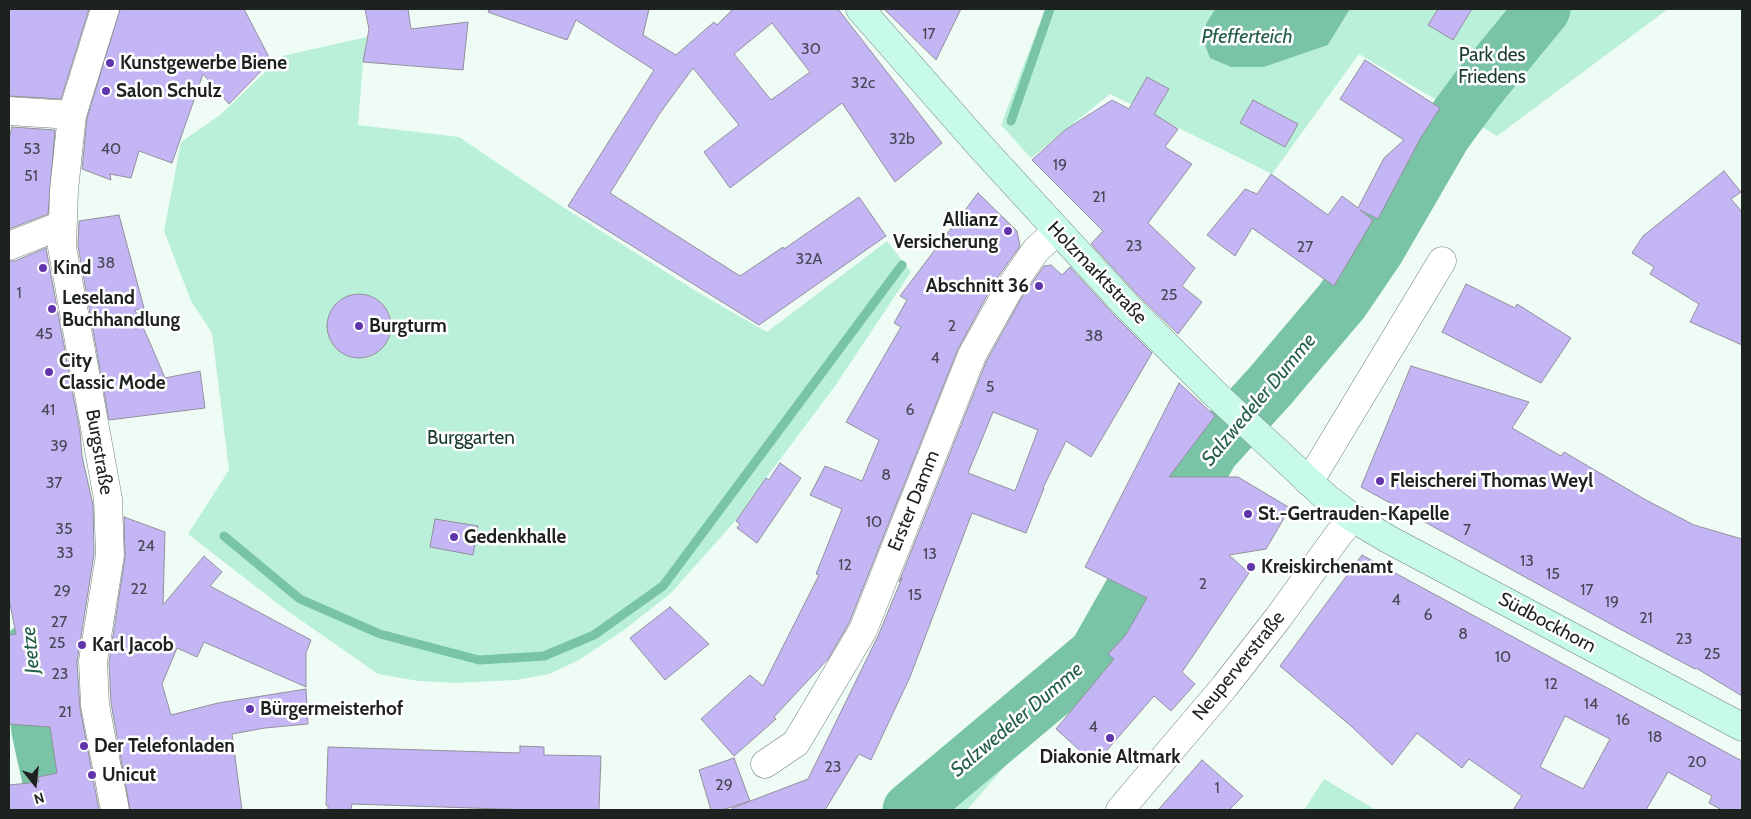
<!DOCTYPE html>
<html>
<head>
<meta charset="utf-8">
<style>
  body { margin:0 }
  #map { position:relative; width:1751px; height:819px; overflow:hidden; background:#effcf6; font-family:Cabin,sans-serif }
  canvas { display:block }
  .frame { position:absolute; inset:0; border:10px solid #1d2220; pointer-events:none }
  .north { position:absolute; left:10px; top:759px; width:50px; height:50px; -webkit-text-stroke:4px #fff; paint-order:stroke; rotate:164deg; font-size:14px; font-weight:700; line-height:20px; text-align:center; color:#1d2220 }
  .north::after { content:''; display:block; margin:auto; width:18px; height:22px; background:#1d2220; clip-path:polygon(50% 0,100% 100%,50% 72%,0 100%) }
</style>
</head>
<body>
<div id="map">
<canvas width="1751" height="819"></canvas>
<div class="frame"></div>
<div class="north">N</div>
</div>
<script>
const c = document.querySelector('canvas').getContext('2d');
c.lineJoin = 'round';
function fillPath(path, color) { c.fillStyle = color; c.fill(path, 'evenodd'); }
const toPath = rows => new Path2D(rows.map(r => 'M' + r).join(''));
function strokePath(path, color, width, dash) { c.strokeStyle = color; c.lineWidth = width; c.lineCap = dash ? 'butt' : 'round'; c.setLineDash(dash || []); c.stroke(path); }
function drawText(font, color, halo, rows, align = 'center') {
  c.font = font + ' Cabin,sans-serif'; c.lineWidth = 5; c.setLineDash([]); c.textBaseline = 'middle'; c.strokeStyle = halo; c.fillStyle = color; for (const [text, x, y, turn = 0] of rows) {
    c.save(); c.translate(x, y); c.rotate((+turn || 0) * Math.PI / 180); c.textAlign = isNaN(turn) ? turn : align; if (halo) c.strokeText(text, 0, 0); c.fillText(text, 0, 0); c.restore();
  }
}
fillPath(toPath([
  [1045,9,1215,9,1206,24,1231,67,1264,67,1328,45,1350,9,1668,9,1497,136,1359,54,1272,174,1110,94,1031,158,1001,125],
  [367,37,363,62,358,125,459,137,560,205,699,293,767,332,887,241,911,272,835,386,766,478,736,520,671,593,624,630,579,660,549,674,516,680,456,683,418,681,378,674,282,607,188,534,229,470,212,333,191,301,164,231,181,142,220,115,282,56],
  [1019,703,1044,721,967,810,893,810,922,785,1006,718],
  [1324,779,1376,810,1304,810]
]), '#baf0d9');
fillPath(toPath([
  [1215,9,1350,9,1328,45,1264,67,1231,67,1210,58,1205,45,1206,24]
]), '#79c4a6');
strokePath(toPath([
  [1011,121,1050,9],
  [224,536,300,599,380,634,479,660,544,656,594,635,663,586,902,265]
]), '#79c4a6', 9);
strokePath(toPath([
  [30,650,39,731,52,790,54,810],
  [910,810,1096,654,1212,450,1271,385,1342,301,1378,248,1444,134,1478,88,1543,9]
]), '#79c4a6', 55);
const building = toPath([
  [9,9,89,9,61,99,9,96,9,9],
  [120,9,244,9,271,61,229,104,203,74,172,163,139,151,131,178,110,174,111,180,82,169,87,118,120,9],
  [365,9,408,9,411,29,468,22,463,70,363,62,369,29,365,9],
  [489,9,649,9,643,35,676,55,714,22,717,25,733,9,838,9,942,143,895,182,842,103,730,188,704,152,739,125,693,68,660,113,610,193,740,276,783,247,784,249,859,197,886,236,759,325,568,206,654,70,576,20,567,40,488,12,489,9],
  [772,23,810,72,771,100,734,54,772,23],
  [884,9,961,9,936,60,884,9],
  [1438,9,1472,9,1453,40,1428,25,1438,9],
  [1365,60,1440,108,1420,139,1378,219,1360,210,1373,220,1334,286,1252,228,1235,256,1207,235,1245,189,1257,194,1271,174,1328,215,1342,196,1358,208,1384,158,1404,140,1340,99,1365,60],
  [1147,77,1169,89,1154,114,1178,129,1165,147,1192,164,1148,223,1195,268,1182,286,1202,302,1178,334,1137,294,1091,244,1103,231,1032,160,1065,130,1112,100,1129,109,1147,77],
  [1253,100,1298,124,1285,147,1240,123,1253,100],
  [12,127,55,130,48,214,9,229,9,139,12,127],
  [1724,171,1741,192,1731,199,1742,212,1742,345,1690,322,1699,304,1650,274,1654,267,1632,253,1643,236,1724,171],
  [978,193,1017,231,1020,246,995,281,958,349,849,623,828,659,774,717,776,719,734,756,701,719,750,675,763,686,819,575,816,574,842,509,810,495,825,466,862,481,879,440,846,422,901,327,894,323,907,300,900,296,978,193],
  [119,215,144,308,135,310,151,345,165,378,200,371,205,408,109,420,78,246,79,221,119,215],
  [46,248,80,432,82,456,93,505,94,554,77,662,80,708,99,810,9,810,9,785,39,782,38,777,57,773,50,727,9,724,9,635,16,634,9,599,9,261,15,261,46,248],
  [1051,265,1062,275,1070,267,1115,316,1152,353,1091,457,1066,441,1043,488,1044,488,1026,533,972,513,910,677,871,760,859,754,825,810,732,810,732,808,808,779,878,636,902,578,899,582,986,362,1022,297,1044,266,1051,265],
  [993,412,1038,430,1015,491,968,473,993,412],
  [1466,284,1515,308,1517,304,1571,338,1541,383,1442,332,1466,284],
  '327 326a32 32 0 1 1 64 0a32 32 0 1 1-64 0Z',
  [1411,366,1529,402,1512,428,1561,456,1564,452,1646,500,1694,525,1742,539,1742,696,1696,668,1695,669,1616,627,1361,487,1411,366],
  [1179,383,1215,416,1169,477,1238,477,1290,508,1266,549,1229,555,1249,573,1182,672,1195,684,1171,711,1154,696,1095,764,1056,729,1114,659,1108,654,1125,636,1147,598,1085,567,1179,383],
  [780,463,801,478,757,543,737,528,740,524,736,521,766,478,769,480,780,463],
  [124,517,165,532,163,605,204,556,222,572,210,586,311,640,306,653,306,687,204,642,197,657,177,648,162,684,171,715,218,703,306,689,308,724,265,728,232,734,242,810,130,810,111,703,109,662,125,557,124,517],
  [435,519,478,526,473,555,430,547,435,519],
  [1362,555,1742,761,1742,810,1722,810,1709,803,1712,796,1668,772,1646,810,1513,810,1522,796,1469,759,1462,768,1417,733,1392,765,1351,726,1280,666,1362,555],
  [1565,716,1610,739,1583,789,1540,767,1565,716],
  [670,607,709,644,665,680,630,638,670,607],
  [520,746,544,747,544,755,601,756,599,810,531,810,352,804,351,810,328,810,328,806,326,805,328,747,520,753,520,746],
  [734,758,750,801,722,810,711,810,699,770,734,758],
  [1202,760,1243,796,1229,810,1158,810,1202,760]
]);
fillPath(building, '#c4b6f4');
strokePath(building, '#92909b', 1);
const street = toPath([
  [105,9,72,115,64,190,62,247,108,499,110,555,93,661,95,705,115,810],
  [9,111,72,115],
  [9,246,62,225],
  [1309,482,1442,261],
  [765,764,796,743,863,630,972,355,1009,289,1036,250,1057,231],
  [1120,810,1225,686,1278,618,1339,534,1353,518]
]);
const secondary = toPath([
  [860,9,982,148,1126,305,1213,392,1328,499,1353,518,1388,539,1742,727]
]);
strokePath(street, '#727e79', 29);
strokePath(secondary, '#727e79', 29);
strokePath(street, '#fff', 28);
strokePath(secondary, '#c8faea', 28);
for (const [x, y, r, color] of [
  [110,63,5,"#6035ac"],
  [106,91,5,"#6035ac"],
  [1008,231,5,"#6035ac"],
  [43,268,5,"#6035ac"],
  [1039,286,5,"#6035ac"],
  [52,309,5,"#6035ac"],
  [359,326,5,"#6035ac"],
  [49,372,5,"#6035ac"],
  [1380,481,5,"#6035ac"],
  [1248,514,5,"#6035ac"],
  [454,537,5,"#6035ac"],
  [1251,567,5,"#6035ac"],
  [82,645,5,"#6035ac"],
  [250,709,5,"#6035ac"],
  [1110,738,5,"#6035ac"],
  [84,746,5,"#6035ac"],
  [92,775,5,"#6035ac"]
]) { const dot = new Path2D(); dot.arc(x, y, r, 0, 2 * Math.PI); c.fillStyle = color; c.fill(dot); strokePath(dot, '#fff', 2); }
drawText('16px', '#474755', null, [
  ["17",929,34],
  ["30",811,49],
  ["32c",863,83],
  ["32b",902,139],
  ["53",32,149],
  ["40",111,149],
  ["19",1060,165],
  ["51",31,176],
  ["21",1099,197],
  ["23",1134,246],
  ["27",1305,247],
  ["32A",809,259],
  ["38",106,263],
  ["1",19,293],
  ["25",1169,295],
  ["2",952,326],
  ["45",44,334],
  ["38",1094,336],
  ["4",935,358],
  ["5",990,387],
  ["41",48,410],
  ["6",910,410],
  ["39",59,446],
  ["8",886,475],
  ["37",54,483],
  ["10",874,522],
  ["35",64,529],
  ["7",1467,530],
  ["24",146,546],
  ["33",65,553],
  ["13",930,554],
  ["13",1527,561],
  ["12",845,565],
  ["15",1553,574],
  ["2",1203,584],
  ["22",139,589],
  ["17",1587,590],
  ["29",62,591],
  ["15",915,595],
  ["4",1396,600],
  ["19",1612,602],
  ["6",1428,615],
  ["21",1646,618],
  ["27",59,622],
  ["8",1463,634],
  ["23",1684,639],
  ["25",57,643],
  ["25",1712,654],
  ["10",1503,657],
  ["23",60,674],
  ["12",1551,684],
  ["14",1591,704],
  ["21",65,712],
  ["16",1623,720],
  ["4",1093,727],
  ["18",1655,737],
  ["20",1697,762],
  ["23",833,767],
  ["29",724,785],
  ["1",1217,788]
]);
drawText('19px', '#193b2f', '#fff', [
  ["Park des",1492,55],
  ["Friedens",1492,77],
  ["Burggarten",471,438]
]);
drawText('bold 19px', '#1d2220', '#fff', [
  ["Kunstgewerbe Biene",120,63],
  ["Salon Schulz",116,91],
  ["Allianz",998,220,"right"],
  ["Versicherung",998,242,"right"],
  ["Kind",53,268],
  ["Abschnitt 36",1029,286,"right"],
  ["Leseland",62,298],
  ["Buchhandlung",62,320],
  ["Burgturm",369,326],
  ["City",59,361],
  ["Classic Mode",59,383],
  ["Fleischerei Thomas Weyl",1390,481],
  ["St.-Gertrauden-Kapelle",1258,514],
  ["Gedenkhalle",464,537],
  ["Kreiskirchenamt",1261,567],
  ["Karl Jacob",92,645],
  ["Bürgermeisterhof",260,709],
  ["Der Telefonladen",94,746],
  ["Diakonie Altmark",1110,757,"center"],
  ["Unicut",102,775]
], 'left');
drawText('19px', '#1d2220', '#fff', [
  ["Holzmarktstraße",1097,273,46],
  ["Burgstraße",99,452,80],
  ["Erster Damm",914,501,-68],
  ["Südbockhorn",1547,623,28],
  ["Neuperverstraße",1239,666,-51]
]);
drawText('italic 20px', '#235e49', '#fff', [
  ["Pfefferteich",1247,37],
  ["Salzwedeler Dumme",1259,400,-50],
  ["Jeetze",31,650,-95],
  ["Salzwedeler Dumme",1017,720,-40]
]);
</script>
</body>
</html>
